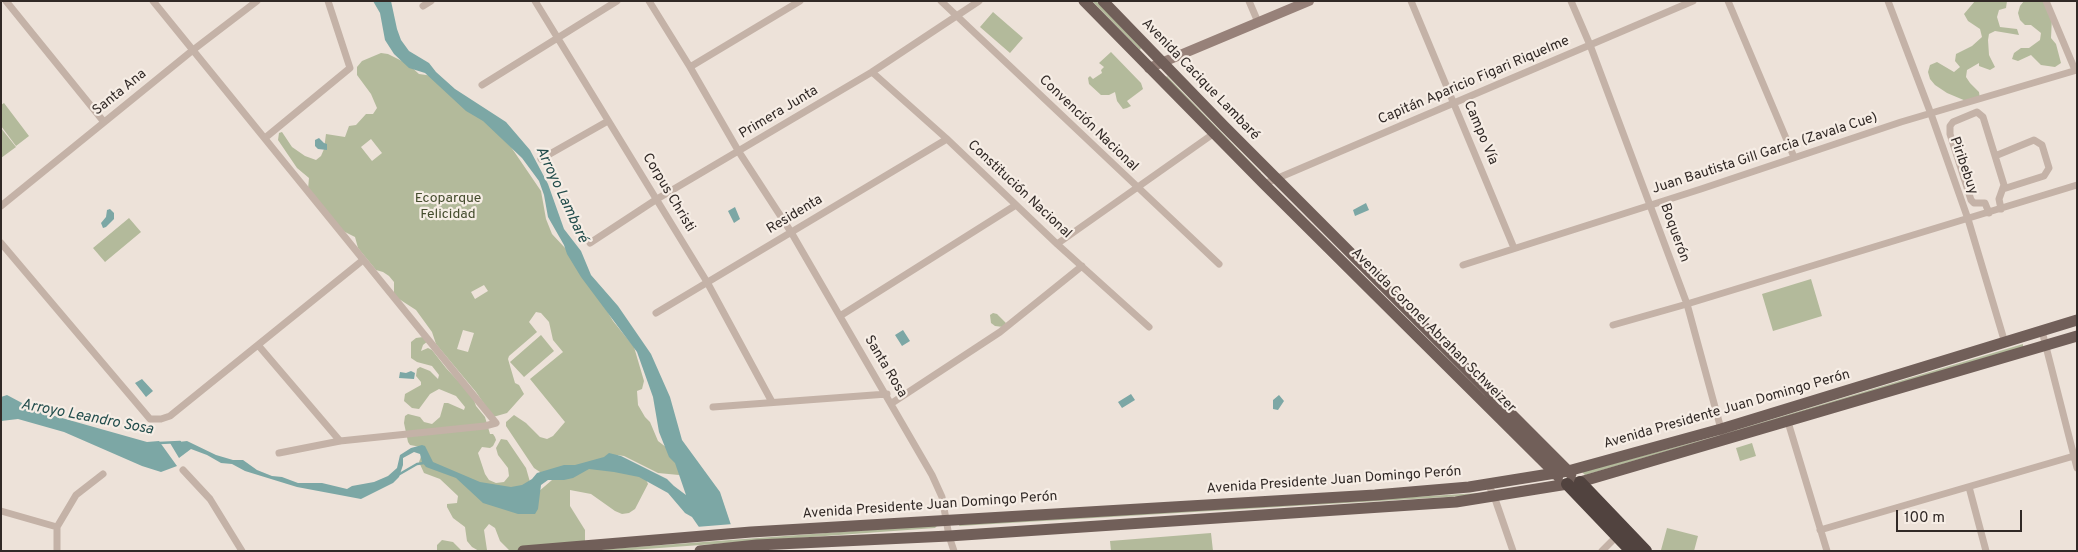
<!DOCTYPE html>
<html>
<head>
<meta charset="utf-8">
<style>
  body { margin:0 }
  #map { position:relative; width:2078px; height:552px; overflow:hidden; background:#ede2d9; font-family:Overpass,sans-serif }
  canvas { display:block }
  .frame { position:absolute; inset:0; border:2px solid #312926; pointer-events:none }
  .scale { position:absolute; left:1896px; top:510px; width:126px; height:22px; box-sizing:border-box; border:2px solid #312926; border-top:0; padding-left:6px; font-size:15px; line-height:18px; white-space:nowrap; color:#312926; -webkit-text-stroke:4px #f6ede5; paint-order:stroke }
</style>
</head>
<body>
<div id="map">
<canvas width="2078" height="552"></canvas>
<div class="frame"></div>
<div class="scale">100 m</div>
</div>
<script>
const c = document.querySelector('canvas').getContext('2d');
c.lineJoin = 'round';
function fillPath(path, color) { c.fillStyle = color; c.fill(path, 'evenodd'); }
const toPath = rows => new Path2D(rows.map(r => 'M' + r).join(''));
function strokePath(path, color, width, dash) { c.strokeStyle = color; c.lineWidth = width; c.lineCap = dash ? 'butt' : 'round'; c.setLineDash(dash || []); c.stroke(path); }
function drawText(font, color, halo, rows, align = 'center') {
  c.font = font + ' Overpass,sans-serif'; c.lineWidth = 4.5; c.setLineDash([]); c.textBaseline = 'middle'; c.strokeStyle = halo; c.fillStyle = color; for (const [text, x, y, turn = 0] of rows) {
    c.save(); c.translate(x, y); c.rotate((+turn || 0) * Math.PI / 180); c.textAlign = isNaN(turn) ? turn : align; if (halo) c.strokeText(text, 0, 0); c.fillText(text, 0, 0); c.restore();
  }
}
fillPath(toPath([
  [1092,1,1096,1,1141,48,1140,50],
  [1975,1,2007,1,2006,8,1999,10,1997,17,2000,27,2017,29,2019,35,1995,31,1989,34,1988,40,1989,55,1995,67,1990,70,1979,66,1979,63,1967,70,1966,77,1970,83,1979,92,1980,99,1966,101,1947,93,1935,85,1930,79,1928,72,1930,65,1937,62,1954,72,1960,67,1955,61,1956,54,1972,46,1982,37,1980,29,1968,21,1964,14],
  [2024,1,2045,1,2052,17,2051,38,2056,44,2061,63,2055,67,2041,65,2031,55,2018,61,2012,59,2014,53,2021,48,2029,48,2040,40,2041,33,2031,25,2025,25,2020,20,2018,13,2020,6],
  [993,12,1023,38,1010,53,980,27],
  [1111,52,1141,83,1143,89,1127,101,1131,106,1127,108,1123,109,1117,101,1115,92,1109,95,1101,95,1089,84,1088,78,1090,76,1093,79,1102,73,1101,70,1104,67,1099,63],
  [381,53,388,54,408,64,419,74,433,76,482,118,511,147,541,191,546,219,552,234,566,249,594,289,613,321,634,347,644,381,642,389,637,391,638,405,645,417,650,422,658,441,675,454,681,467,679,475,658,473,624,456,617,455,645,477,648,484,635,509,629,513,622,514,615,511,591,494,570,490,570,506,585,530,585,543,510,551,500,541,495,528,489,524,484,530,487,550,479,551,472,547,467,541,465,527,453,518,447,507,447,504,457,503,458,496,440,479,424,473,419,462,422,454,421,447,410,445,408,442,404,423,405,416,408,414,420,417,424,422,432,424,440,417,444,403,448,403,464,410,465,407,456,396,439,389,430,394,419,409,412,408,404,401,405,394,421,385,421,382,416,376,417,369,420,367,430,371,438,379,439,375,432,366,417,362,411,358,411,342,416,338,423,337,428,341,423,345,421,351,428,348,432,350,446,368,473,397,476,406,485,417,490,434,493,434,495,437,496,440,493,446,490,448,482,447,478,453,485,474,489,480,496,483,504,482,509,476,508,468,498,455,496,448,501,439,507,440,526,468,530,482,538,492,552,480,534,468,506,426,506,422,514,415,526,423,540,437,547,439,553,436,565,422,530,379,563,352,553,340,549,322,541,313,536,312,529,322,537,332,509,356,508,359,515,383,519,385,524,394,507,413,493,417,476,392,436,344,432,332,416,310,399,299,394,294,394,282,389,276,383,272,376,270,358,248,355,237,337,228,308,189,309,178,297,168,278,140,279,133,282,132,292,147,305,156,316,160,321,156,324,149,326,134,345,137,349,126,356,125,366,114,373,114,377,108,371,94,357,75,357,67,362,61],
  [371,139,382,153,372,161,361,147],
  [484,285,488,291,475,299,471,292],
  [463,330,474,333,468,352,457,349],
  [1167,76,1261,173,1261,175,1166,77],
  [4,103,29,136,16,146,1,126,1,105],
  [1,128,16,147,1,158],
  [129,218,141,232,105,262,93,248],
  [1811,279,1822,316,1773,331,1762,294],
  [993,313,997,314,1006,323,1003,327,995,326,991,323,990,315],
  [541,335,554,351,524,377,510,362],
  [2023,344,2023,347,1585,475,1582,472,1713,437],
  [1752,443,1756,456,1740,461,1736,448],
  [1480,493,1480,495,959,526,960,524],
  [935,525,937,526,935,528,618,551,581,551],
  [1667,528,1698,536,1694,551,1661,550],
  [1211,533,1213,551,1111,551,1110,541],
  [442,540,453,542,462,551,437,551,437,545]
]), '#b3ba9b');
fillPath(toPath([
  [373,1,391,1,397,29,401,40,409,51,429,63,436,72,455,89,506,122,530,150,548,184,564,229,581,251,591,275,618,306,651,354,670,397,682,440,720,492,732,528,701,530,692,517,685,513,668,493,639,477,614,472,589,469,573,478,564,480,548,480,541,485,538,509,535,514,518,514,483,503,456,478,426,467,422,462,420,454,414,452,403,458,403,465,399,477,393,483,361,499,297,487,245,471,232,464,221,463,207,455,191,449,179,458,170,443,187,441,216,455,233,460,243,460,257,470,272,476,282,477,298,483,322,483,347,489,352,486,374,482,388,476,397,468,400,455,411,448,422,445,425,446,433,462,480,482,511,487,522,485,532,479,537,473,564,465,575,465,604,457,609,453,621,456,667,479,674,486,686,495,675,463,669,457,659,432,653,397,637,352,581,277,567,254,564,245,548,217,544,195,539,181,522,158,483,121,466,111,425,73,409,68,394,54,385,40,380,13],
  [319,138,324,143,327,144,327,150,318,149,315,146,315,140],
  [1366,203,1369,210,1355,216,1353,210],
  [735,207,740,219,734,223,728,211],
  [110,209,114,213,114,219,106,227,103,228,101,223,106,217,107,210],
  [903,330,910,341,902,346,895,335],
  [411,371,415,373,414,379,399,378,400,372,406,373],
  [142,379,153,391,146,397,135,383],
  [1131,394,1135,400,1122,408,1118,402],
  [7,395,37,411,147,442,159,441,177,466,161,472,142,466,64,432,18,419,1,421,1,397],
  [1279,395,1284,401,1278,410,1273,409,1273,400]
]), '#7ca7a5');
fillPath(toPath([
  [733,524,734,528,699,532,696,527]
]), '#ede2d9');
strokePath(toPath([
  [159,443,180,442],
  [398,475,417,464,424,463]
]), '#7ca7a5', 2.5);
strokePath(toPath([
  [6,1,104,122],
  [153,1,496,423,485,426,340,441,279,453],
  [535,1,707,282,772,402],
  [649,1,690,67,739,152,791,232,932,475,942,497,949,536,954,551],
  [941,1,1219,264],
  [1249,1,1258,22],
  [1411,1,1514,248],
  [1571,1,1590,45,1687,304,1721,429,1720,432],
  [1728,1,1794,157],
  [1888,1,1931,114,1968,219,2005,343],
  [2046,1,2075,70],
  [423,6,431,1],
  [690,67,800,1],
  [872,72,947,139,1057,244,1149,327],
  [482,85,617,1],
  [265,138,350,68,328,1],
  [1995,156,2034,140,2042,145,2049,168,2044,176,2003,189],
  [541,159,608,121],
  [1264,184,1693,1],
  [1,206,193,50,257,1],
  [1989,213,1985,203,1974,203,1971,200,1950,134,1950,126,1953,122,1977,112,1983,117,2004,185,1999,199,2001,209],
  [1,243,150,419,161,419,170,416,363,260],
  [590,243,657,199,872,72,979,1],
  [1057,244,1213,134],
  [1463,265,1701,189,1901,122,2077,70],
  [656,313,947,139],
  [840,316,1016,205],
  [1613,325,1687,304,2077,185],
  [2042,331,2077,468],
  [258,345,340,441],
  [892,403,1000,332,1082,266],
  [713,407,887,394],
  [1788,422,1827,551],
  [183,470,210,499,242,551],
  [1488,484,1494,496,1513,551],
  [1969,487,1986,551],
  [1,511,57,527],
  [1820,530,2074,456],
  [57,551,57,527,76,495,103,474],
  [1602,551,1617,536]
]), '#c4b2a7', 7);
strokePath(toPath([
  [1149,68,1309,1]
]), '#978179', 10);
strokePath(toPath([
  [1084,1,1264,184,1558,476],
  [1103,1,1224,126,1571,474],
  [523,551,751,532,1375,495,1469,487,1568,471,1721,429,2077,320],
  [700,551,757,545,949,536,1456,502,1580,482,2077,336]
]), '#715f59', 11);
strokePath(toPath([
  [1580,482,1646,551],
  [1567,484,1631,551]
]), '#51433f', 12);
drawText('14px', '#312926', '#f6ede5', [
  ["Avenida Cacique Lambaré",1200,80,46],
  ["Capitán Aparicio Figari Riquelme",1474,81,-23],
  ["Santa Ana",120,93,-39],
  ["Primera Junta",779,113,-31],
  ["Convención Nacional",1088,124,44],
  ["Campo Vía",1480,133,67],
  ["Juan Bautista Gill Garcia (Zavala Cue)",1765,154,-18],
  ["Piribebuy",1963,166,71],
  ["Constitución Nacional",1019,190,43],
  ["Corpus Christi",668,193,59],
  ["Residenta",795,215,-31],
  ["Boquerón",1674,233,70],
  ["Avenida Coronel Abrahan Schweizer",1433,331,45],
  ["Santa Rosa",885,367,59],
  ["Avenida Presidente Juan Domingo Perón",1727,410,-16],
  ["Avenida Presidente Juan Domingo Perón",1334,481,-4],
  ["Avenida Presidente Juan Domingo Perón",930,506,-4]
]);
drawText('14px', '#444c2d', '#f6ede5', [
  ["Ecoparque",448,199],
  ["Felicidad",448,215]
]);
drawText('italic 15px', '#224d4c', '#f6ede5', [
  ["Arroyo Lambaré",561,195,65],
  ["Arroyo Leandro Sosa",87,418,11]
]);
</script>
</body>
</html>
